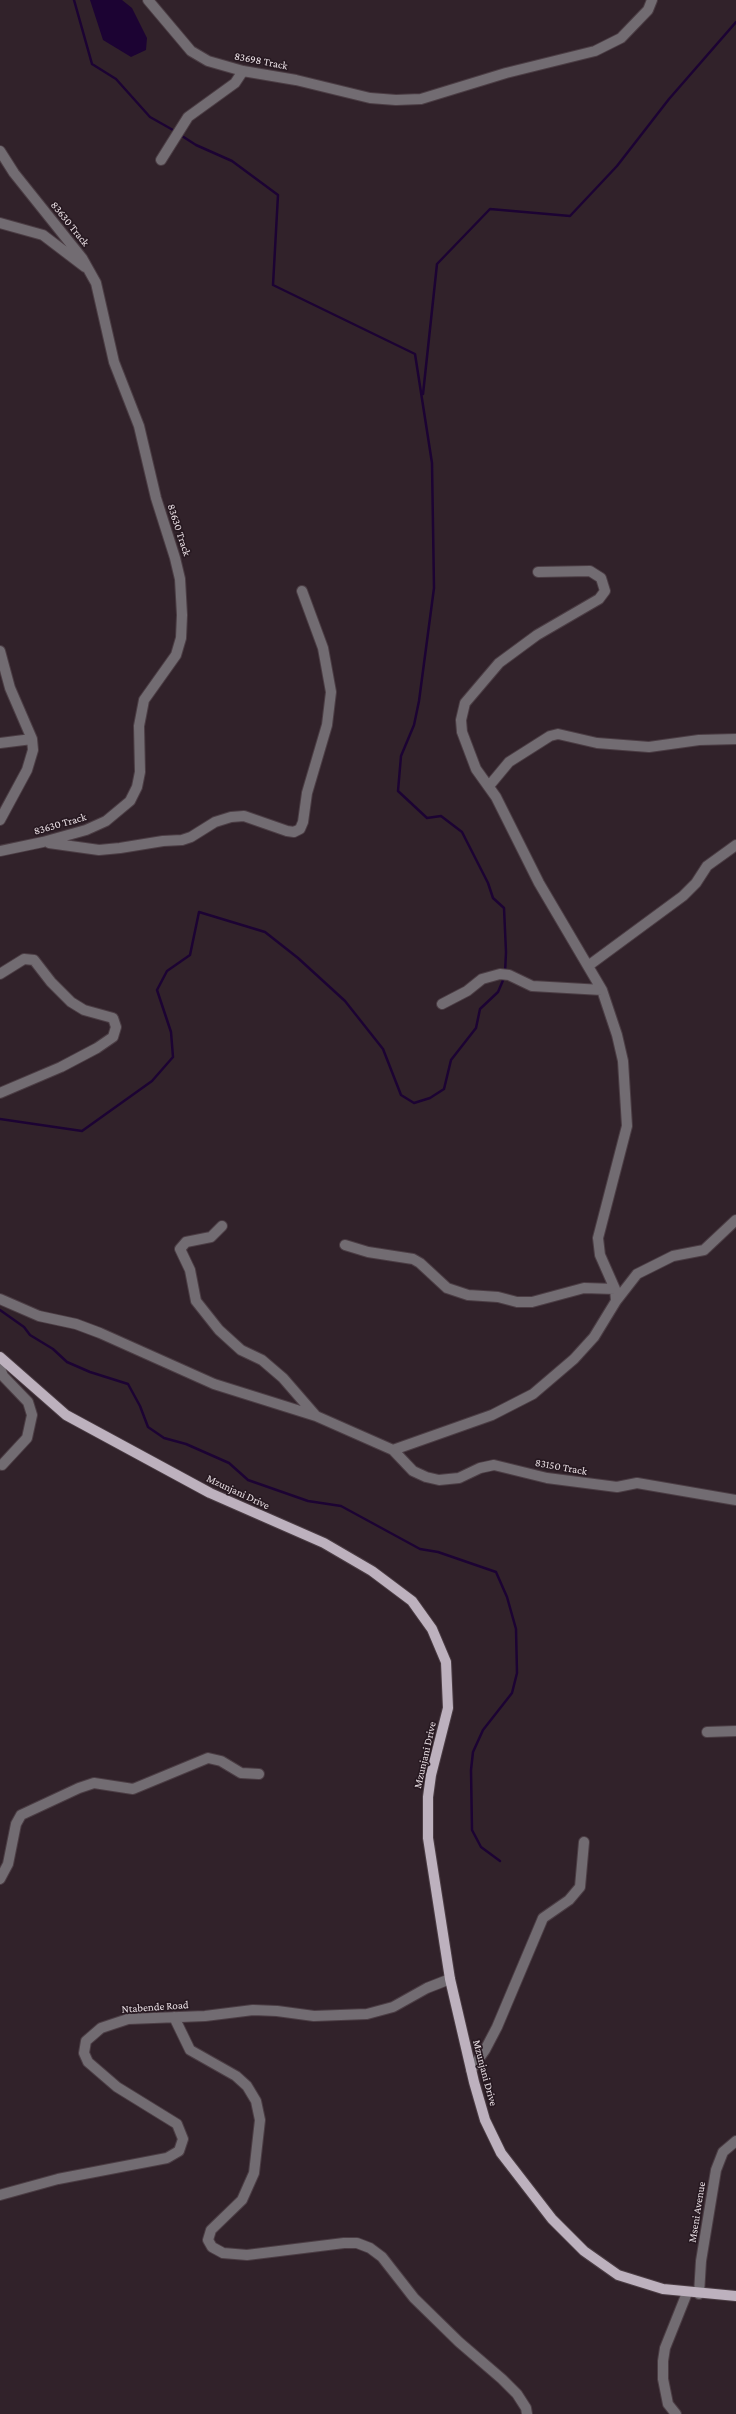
<!DOCTYPE html>
<html>
<head>
<meta charset="utf-8">
<style>
  body { margin:0 }
  canvas { display:block; background:#31222a }
</style>
</head>
<body>
<canvas width="736" height="2414"></canvas>
<script>
const c = document.querySelector('canvas').getContext('2d');
c.lineJoin = 'round';
function fillPath(path, color) { c.fillStyle = color; c.fill(path, 'evenodd'); }
const toPath = rows => new Path2D(rows.map(r => 'M' + r).join(''));
function strokePath(path, color, width, dash) { c.strokeStyle = color; c.lineWidth = width; c.lineCap = dash ? 'butt' : 'round'; c.setLineDash(dash || []); c.stroke(path); }
function drawText(font, color, halo, rows, align = 'center') {
  c.font = font + ' "Crimson Pro",serif'; c.lineWidth = 3.5; c.setLineDash([]); c.textBaseline = 'middle'; c.strokeStyle = halo; c.fillStyle = color; for (const [text, x, y, turn = 0] of rows) {
    c.save(); c.translate(x, y); c.rotate((+turn || 0) * Math.PI / 180); c.textAlign = isNaN(turn) ? turn : align; if (halo) c.strokeText(text, 0, 0); c.fillText(text, 0, 0); c.restore();
  }
}
fillPath(toPath([
  [90,0,122,0,132,8,147,38,146,50,131,57,103,40]
]), '#1c0333');
strokePath(toPath([
  [74,0,92,64,116,79,150,117,173,130],
  [182,136,196,145,232,161,278,195,273,285,415,354,432,463,434,588,419,701,414,725,401,756,398,791,427,818,441,816,462,832,488,883,493,898,504,908,506,952,505,973],
  [423,394,437,264,490,209,570,216,617,166,669,99,736,22],
  [0,1119,82,1131,152,1081,173,1057,171,1032,157,990,167,971,190,955,199,912,265,932,298,958,345,1001,383,1049,401,1095,414,1103,430,1098,444,1089,451,1060,476,1028,480,1009,498,992,504,978],
  [0,1310,24,1327,30,1335,53,1349,67,1362,90,1372,128,1384,140,1406,148,1427,164,1438,186,1444,229,1463,248,1480,308,1501,341,1506,420,1549,438,1552,496,1572,507,1597,516,1629,517,1673,512,1693,483,1730,473,1752,471,1770,472,1830,481,1847,500,1861]
]), '#1c0333', 2.5);
const minor = toPath([
  [148,0,191,51,208,61,243,71,296,80,370,98,396,100,421,99,506,73,595,51,621,38,648,10,652,0],
  [0,151,14,173,82,258,96,283,114,362,139,426,156,498,175,558,180,579,182,615,181,638,176,655,144,700,139,726,140,772,137,787,130,801,106,821,86,830,43,842,0,851],
  [161,160,188,117,235,83,243,71],
  [0,223,43,235,85,267],
  [538,572,590,571,601,578,605,591,599,599,537,635,499,663,465,703,461,720,462,732,476,769,496,797,539,883,602,990,617,1035,623,1061,627,1126,598,1238,600,1255,615,1289,616,1301,637,1274,673,1256,704,1250,736,1220],
  [0,651,10,688,32,739],
  [0,743,32,739,33,750,27,770,0,820],
  [489,786,509,762,550,736,558,734,597,743,649,747,699,740,736,739],
  [49,843,99,850,120,848,163,841,182,840,191,837,215,822,231,817,244,816,287,831,294,832,300,829,303,822,307,793,327,725,331,692,323,648,302,591],
  [588,966,683,896,696,883,707,866,736,845],
  [0,974,24,959,34,960,51,982,71,1002,84,1010,113,1018,116,1027,113,1037,97,1048,61,1067,0,1093],
  [442,1004,467,991,482,979,500,974,509,975,532,986,602,990],
  [222,1226,211,1237,186,1242,180,1249,190,1270,196,1301,219,1330,241,1350,262,1360,283,1378,316,1416],
  [345,1245,368,1252,413,1259,420,1263,447,1288,468,1295,498,1297,517,1302,532,1302,584,1288,615,1289],
  [0,1299,39,1316,76,1324,100,1333,214,1384,316,1416,393,1450,413,1471,426,1477,439,1480,459,1478,480,1468,494,1465,547,1478,617,1487,637,1483,736,1500],
  [0,1368,3,1376,28,1402,32,1415,27,1438,2,1465],
  [393,1450,492,1415,533,1394,574,1359,594,1337,616,1301],
  [707,1732,736,1731],
  [0,1879,8,1864,16,1824,21,1815,79,1788,94,1783,133,1789,208,1758,221,1761,241,1773,259,1774],
  [174,2017,190,2050,236,2076,247,2086,256,2101,260,2120,254,2173,242,2200,211,2230,208,2240,212,2247,223,2253,247,2255,344,2243,357,2243,370,2248,382,2257,414,2298,459,2342,502,2379,517,2394,526,2408,527,2414],
  [471,2070,485,2050,497,2027,543,1918,569,1900,580,1887,584,1842],
  [0,2195,58,2179,167,2158,179,2151,183,2139,177,2124,117,2087,88,2062,84,2053,86,2041,101,2028,128,2019,205,2016,253,2010,277,2011,314,2016,367,2014,393,2007,427,1988,450,1979],
  [699,2294,701,2261,716,2170,723,2152,736,2141],
  [676,2414,668,2404,663,2379,663,2361,665,2348,687,2293]
]);
const major = toPath([
  [0,1357,66,1415,210,1493,324,1543,372,1571,412,1601,432,1629,446,1662,448,1708,431,1775,428,1797,428,1838,450,1979,474,2082,485,2120,501,2153,552,2219,584,2251,618,2275,663,2289,736,2296]
]);
strokePath(minor, '#4b3d44', 12);
strokePath(major, '#4b3d44', 12);
strokePath(minor, '#726c72', 10);
strokePath(major, '#bdb1be', 10);
drawText('11px', '#ebe1e6', '#271921', [
  ["83698 Track",261,61,11],
  ["83630 Track",70,224,51],
  ["83630 Track",179,530,72],
  ["83630 Track",60,824,-16],
  ["83150 Track",561,1467,10],
  ["Mzunjani Drive",238,1492,25],
  ["Mzunjani Drive",425,1755,-77],
  ["Ntabende Road",155,2007,-4],
  ["Mzunjani Drive",485,2073,75],
  ["Mseni Avenue",697,2212,-81]
]);
</script>
</body>
</html>
